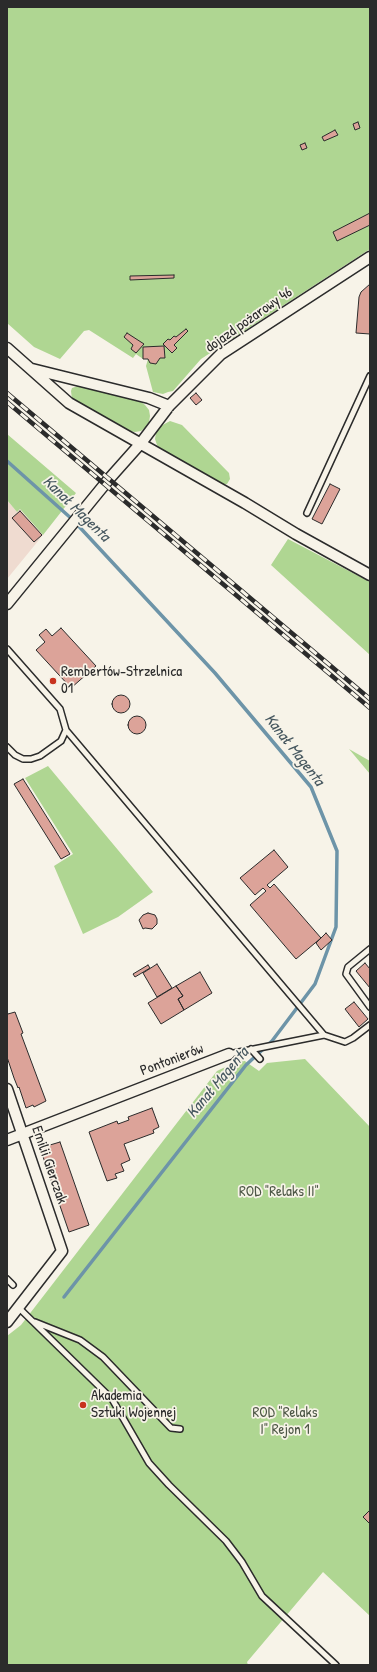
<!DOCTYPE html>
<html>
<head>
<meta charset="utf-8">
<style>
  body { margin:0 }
  #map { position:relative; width:377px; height:1672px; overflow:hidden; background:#f7f3e8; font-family:"Patrick Hand",sans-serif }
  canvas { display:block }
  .frame { position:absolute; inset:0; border:8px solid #2b2b2b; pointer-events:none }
</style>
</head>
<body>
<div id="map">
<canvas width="377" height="1672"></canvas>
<div class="frame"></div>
</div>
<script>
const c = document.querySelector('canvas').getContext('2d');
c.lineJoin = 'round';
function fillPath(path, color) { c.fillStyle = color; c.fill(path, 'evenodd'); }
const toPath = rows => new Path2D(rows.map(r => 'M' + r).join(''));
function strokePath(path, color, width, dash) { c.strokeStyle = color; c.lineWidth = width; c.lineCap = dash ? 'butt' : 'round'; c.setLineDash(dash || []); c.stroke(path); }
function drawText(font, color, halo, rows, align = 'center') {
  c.font = font + ' "Patrick Hand",sans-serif'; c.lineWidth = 3.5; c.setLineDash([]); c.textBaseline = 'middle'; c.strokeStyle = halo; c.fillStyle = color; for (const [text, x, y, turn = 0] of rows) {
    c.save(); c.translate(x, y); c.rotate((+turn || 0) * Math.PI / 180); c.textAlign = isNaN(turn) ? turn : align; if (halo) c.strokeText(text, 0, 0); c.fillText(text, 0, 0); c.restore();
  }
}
fillPath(toPath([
  [7,500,17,512,20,509,43,535,7,579]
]), '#efdbd0');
fillPath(toPath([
  [7,7,370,7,370,249,201,359,173,391,168,392,163,394,153,392,146,366,148,359,143,359,136,354,133,358,89,330,84,331,60,359,34,347,7,323],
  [78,386,140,401,145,405,149,410,150,416,149,422,146,427,141,431,135,432,129,431,72,399,71,391,72,388],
  [170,421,182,425,229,473,230,479,227,484,221,485,161,450,157,445,155,439,156,433,159,427],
  [7,434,76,493,43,535,20,509,17,512,7,500],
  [288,539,370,582,370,655,271,565],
  [349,749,370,761,370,774],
  [48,766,153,892,118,917,83,934,54,866,73,854,25,778],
  [242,1059,259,1071,267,1063,305,1059,370,1127,370,1616,323,1572,247,1662,248,1665,7,1665,7,1336,21,1325,217,1071]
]), '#afd692');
strokePath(toPath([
  [7,461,73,520,215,673,311,787,337,851,336,927,315,984,272,1041,246,1065,64,1297]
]), '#6d94a8', 3.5);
const building = toPath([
  [358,122,360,128,355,130,353,124,358,122],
  [335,130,338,135,324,141,322,137,335,130],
  [305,143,307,148,302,150,300,145,305,143],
  [370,213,370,225,337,241,333,232,370,213],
  [174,275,174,278,130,280,130,276,174,275],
  [370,284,370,334,356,333,359,297,361,292,370,284],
  [186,329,188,331,174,345,177,348,172,353,163,344,168,339,170,340,174,336,176,337,186,329],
  [127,333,144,344,136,353,131,349,133,345,124,337,127,333],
  [164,346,165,358,160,358,156,364,150,363,148,359,143,359,143,347,164,346],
  [196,393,202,400,196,405,190,398,196,393],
  [330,484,340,489,322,524,312,519,330,484],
  [20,511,42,535,34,542,12,518,20,511],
  [61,628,96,666,71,688,36,650,45,642,39,635,46,629,52,636,61,628],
  '112 704a9 9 0 1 1 18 0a9 9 0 1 1-18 0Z',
  '128 725a9 9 0 1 1 18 0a9 9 0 1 1-18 0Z',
  [23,779,70,854,61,859,14,784,23,779],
  [274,850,288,867,267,885,270,888,274,884,321,938,296,959,250,905,266,891,263,888,255,895,240,878,274,850],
  [148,913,155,915,157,919,157,924,152,929,145,928,143,929,139,920,143,915,148,913],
  [326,933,332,940,321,950,316,943,326,933],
  [365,963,370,969,370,988,356,971,365,963],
  [157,964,172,988,157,997,143,973,157,964],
  [148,965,150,968,135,977,133,974,148,965],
  [200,972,212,993,184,1010,178,999,183,996,176,986,200,972],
  [176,986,183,996,178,999,184,1010,161,1024,148,1003,176,986],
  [354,1002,368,1019,359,1027,345,1009,354,1002],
  [7,1012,8,1014,15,1012,23,1033,21,1034,46,1101,34,1107,33,1105,26,1108,19,1087,18,1088,14,1078,7,1057,7,1012],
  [152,1108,159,1127,153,1130,154,1133,124,1144,130,1160,121,1164,124,1171,115,1174,117,1178,107,1181,89,1132,117,1121,118,1124,129,1120,128,1117,152,1108],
  [60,1142,89,1225,69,1232,40,1148,60,1142],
  [370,1510,370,1522,369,1523,363,1517,370,1510]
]);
fillPath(building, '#dca399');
strokePath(building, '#2b2b2b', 1);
const lane = toPath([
  [307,513,370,376],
  [7,649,60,709,66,730,61,741,40,756,31,759,23,759,15,755,7,747],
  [66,730,324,1035],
  [370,949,348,967,346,974,370,1007],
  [251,1049,260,1059],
  [229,1054,324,1035,345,1042,353,1038,370,1025],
  [7,1279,13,1285],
  [19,1308,112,1399,149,1463,169,1485,226,1541,242,1562,262,1596,336,1665],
  [35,1322,80,1340,103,1357,171,1428,180,1429]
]);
const street = toPath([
  [7,348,69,403,245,503,296,534,370,575],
  [32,369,149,398,169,406],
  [7,604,109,479,141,443,169,406,221,354,370,257],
  [7,1089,62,1251,7,1322],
  [7,1140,229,1054]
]);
strokePath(lane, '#2b2b2b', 8);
strokePath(street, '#2b2b2b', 13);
strokePath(lane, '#f7f3e8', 5);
strokePath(street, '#f7f3e8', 10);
const rail = toPath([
  [7,393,370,699],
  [7,402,370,708]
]);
strokePath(rail, '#2b2b2b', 4.5);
strokePath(rail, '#f7f3e8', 3, [9]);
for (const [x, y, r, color] of [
  [53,681,4,"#c8321e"],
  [83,1405,4,"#c8321e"]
]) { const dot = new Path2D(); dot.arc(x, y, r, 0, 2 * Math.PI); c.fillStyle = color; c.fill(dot); strokePath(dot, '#f7f3e8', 1.5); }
drawText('15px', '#2b2b2b', '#f7f3e8', [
  ["dojazd pożarowy 46",249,320,-35],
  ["Pontonierów",172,1060,-21],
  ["Emilii Gierczak",49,1165,71]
]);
drawText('15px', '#2b2b2b', '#f7f3e8', [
  ["Rembertów-Strzelnica",61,672],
  ["01",61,689],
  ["Akademia",91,1396],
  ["Sztuki Wojennej",91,1413]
], 'left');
drawText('15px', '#4c5645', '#f7f3e8', [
  ["ROD \"Relaks II\"",279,1192],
  ["ROD \"Relaks",285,1413],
  ["I\" Rejon 1",285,1430]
]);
drawText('italic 16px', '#46575f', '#f7f3e8', [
  ["Kanał Magenta",76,509,44],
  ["Kanał Magenta",294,750,52],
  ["Kanał Magenta",218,1083,-50]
]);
</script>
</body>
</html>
